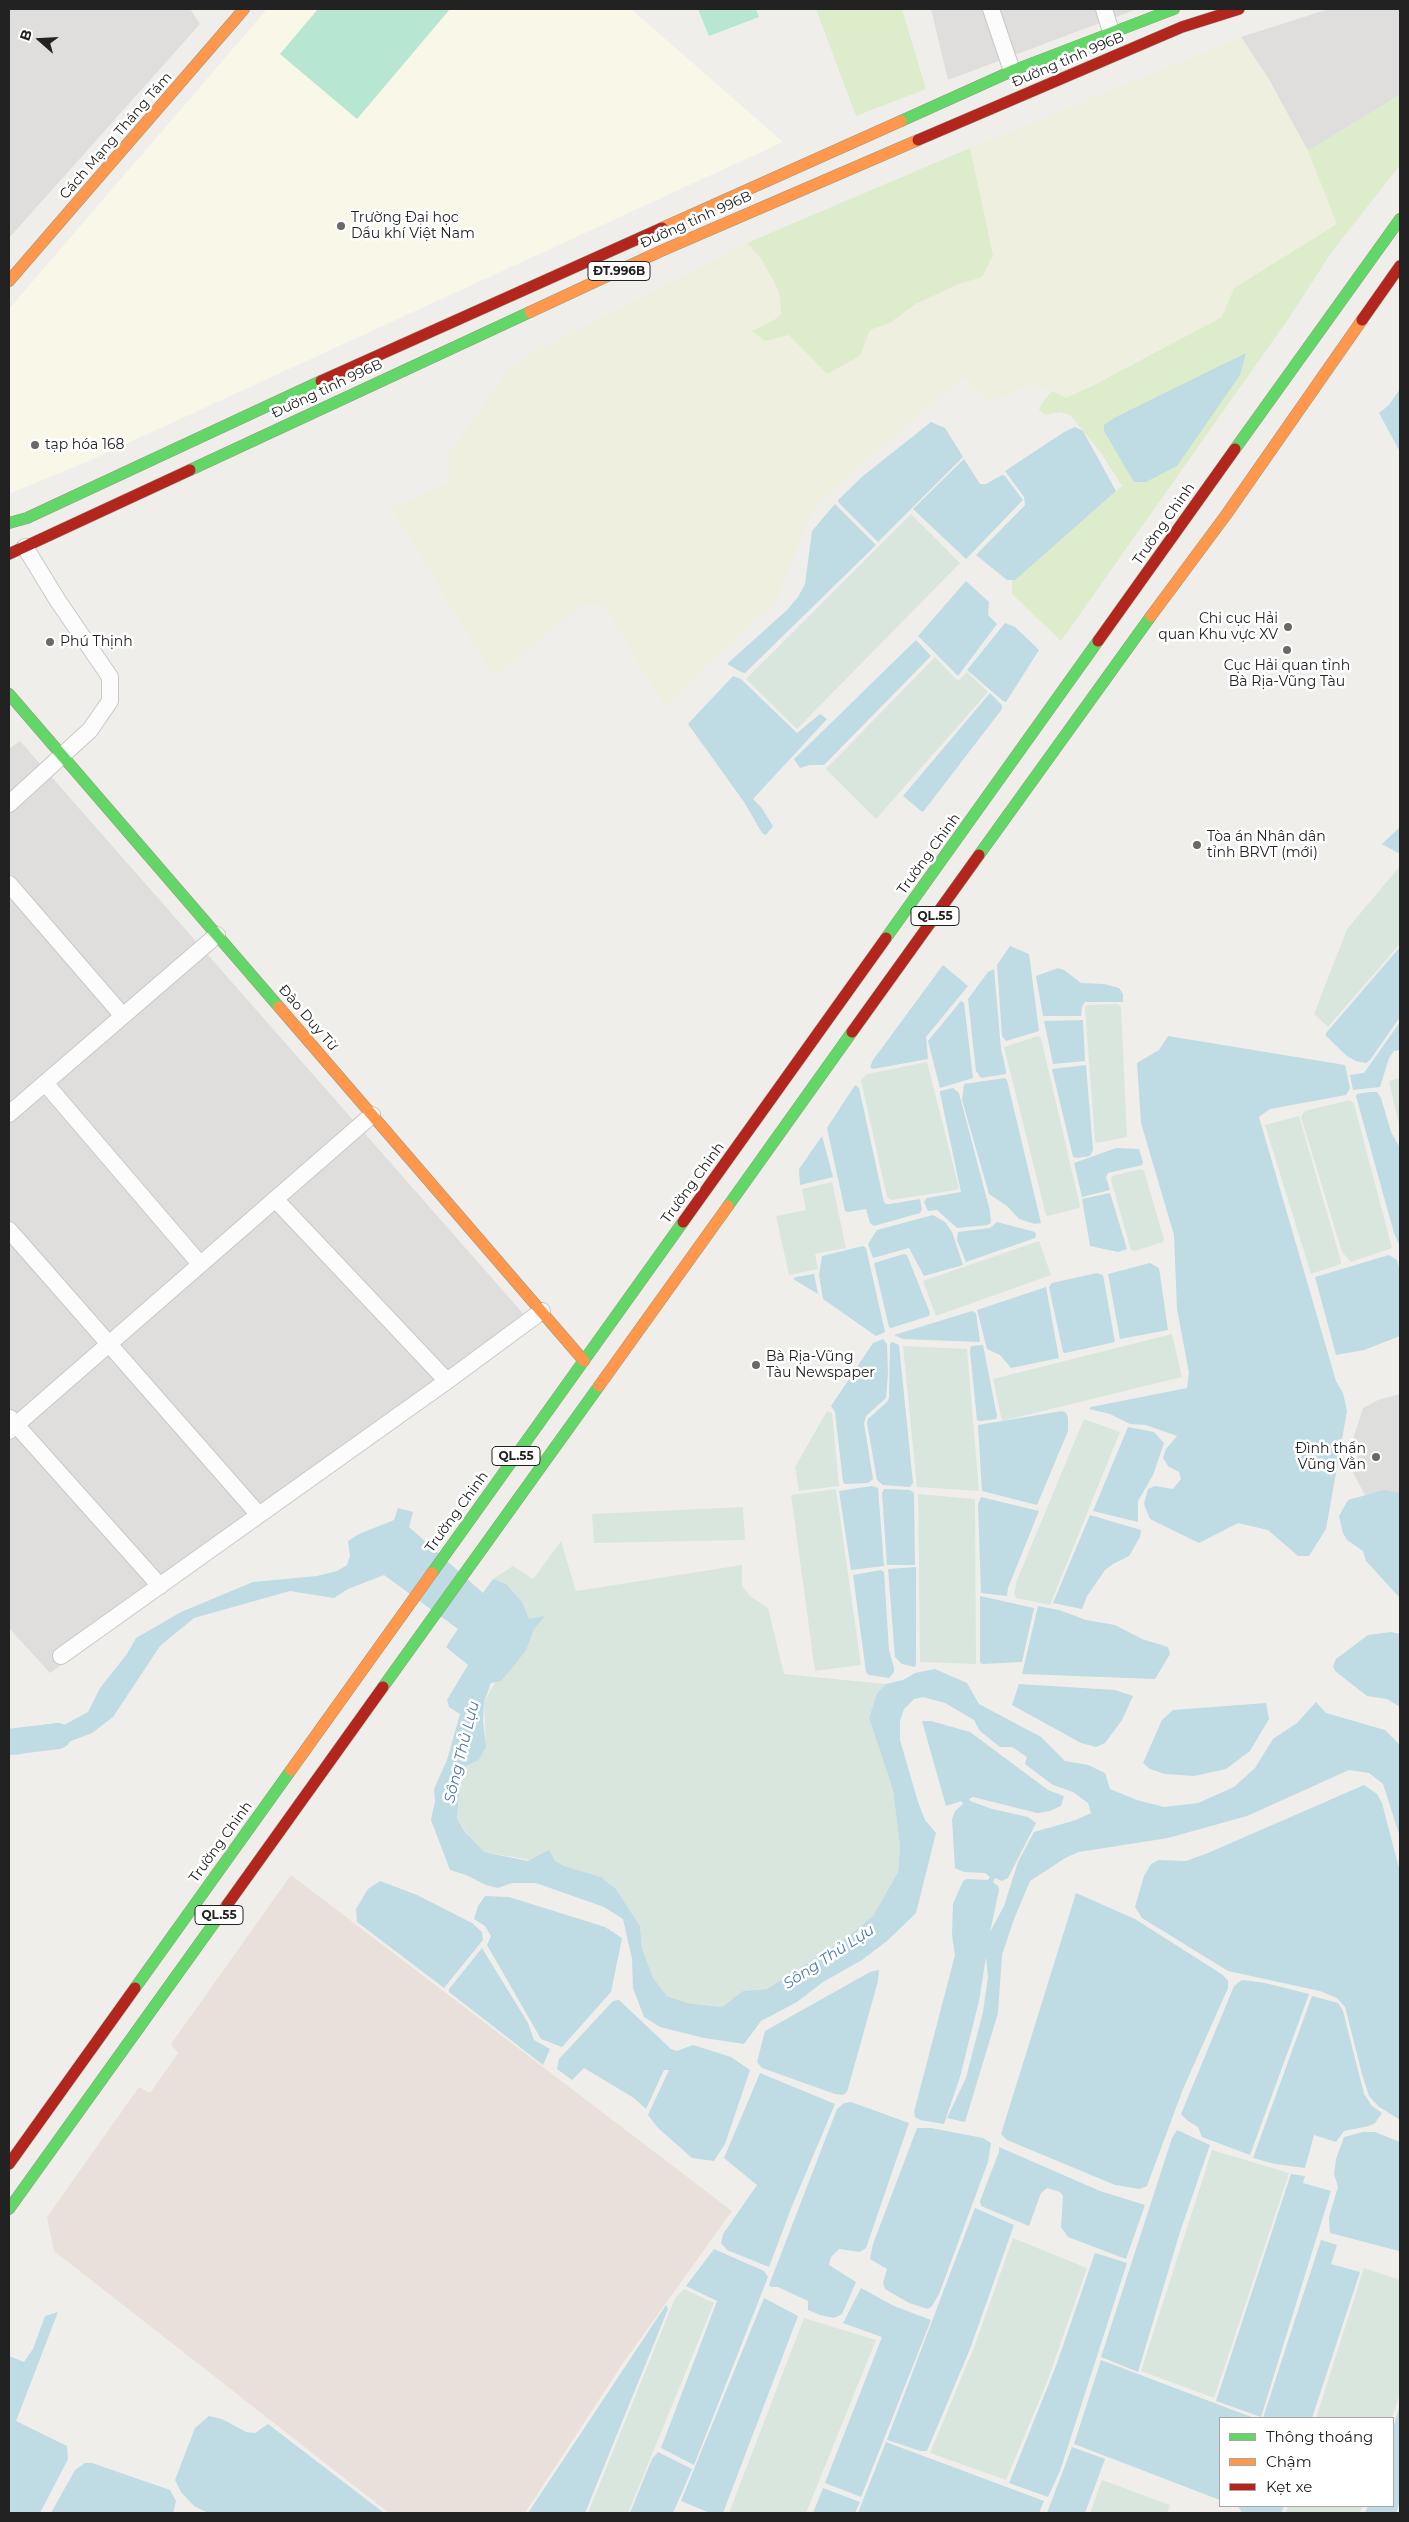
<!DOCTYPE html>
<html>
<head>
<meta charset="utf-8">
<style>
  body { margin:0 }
  #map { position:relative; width:1409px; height:2522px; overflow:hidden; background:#f0eeeb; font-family:Montserrat,sans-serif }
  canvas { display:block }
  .frame { position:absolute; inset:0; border:10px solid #222; pointer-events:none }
  .legend { position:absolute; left:1219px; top:2417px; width:175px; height:90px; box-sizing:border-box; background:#fff; border:1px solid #a7a7a7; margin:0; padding:6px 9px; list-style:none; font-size:15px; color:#222 }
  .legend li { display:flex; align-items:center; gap:10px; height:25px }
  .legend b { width:25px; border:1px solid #a7a7a7 }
  .north { position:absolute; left:15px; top:15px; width:50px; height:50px; -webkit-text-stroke:4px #fff; paint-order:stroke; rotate:289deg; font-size:14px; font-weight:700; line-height:20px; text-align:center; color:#222 }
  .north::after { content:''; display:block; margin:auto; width:18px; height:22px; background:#222; clip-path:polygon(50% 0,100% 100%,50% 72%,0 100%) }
</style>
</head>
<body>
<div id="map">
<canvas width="1409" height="2522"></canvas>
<div class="frame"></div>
<ul class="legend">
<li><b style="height:6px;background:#63d668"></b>Thông thoáng</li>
<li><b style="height:6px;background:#ff974d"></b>Chậm</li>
<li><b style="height:6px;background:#b3261e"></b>Kẹt xe</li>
</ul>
<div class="north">B</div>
</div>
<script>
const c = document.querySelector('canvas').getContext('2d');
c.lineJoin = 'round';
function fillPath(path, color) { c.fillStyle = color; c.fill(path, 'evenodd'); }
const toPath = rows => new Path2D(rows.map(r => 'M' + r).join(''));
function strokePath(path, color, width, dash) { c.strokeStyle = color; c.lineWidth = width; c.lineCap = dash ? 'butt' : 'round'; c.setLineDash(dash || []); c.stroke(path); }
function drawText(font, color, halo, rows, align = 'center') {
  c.font = font + ' Montserrat,sans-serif'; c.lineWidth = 5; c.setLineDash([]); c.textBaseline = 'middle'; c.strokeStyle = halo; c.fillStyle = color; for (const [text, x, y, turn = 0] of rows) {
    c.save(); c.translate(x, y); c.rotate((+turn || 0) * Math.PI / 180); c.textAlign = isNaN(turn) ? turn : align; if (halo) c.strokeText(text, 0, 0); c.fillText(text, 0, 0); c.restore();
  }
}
fillPath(toPath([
  [9,9,190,9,200,24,9,238],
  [931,9,1137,9,948,80],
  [1329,9,1400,9,1400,95,1308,151,1268,78,1241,37],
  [20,741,534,1326,50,1673,9,1628,9,749]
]), '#dfdedc');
fillPath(toPath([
  [267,9,631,9,783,142,91,460,9,494,9,309]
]), '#f8f7e8');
fillPath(toPath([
  [1400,1394,1400,1501,1367,1499,1351,1469,1351,1445,1363,1408,1378,1400]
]), '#dededc');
fillPath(toPath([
  [291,1875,732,2211,623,2363,525,2513,389,2513,54,2251,47,2217,139,2087,150,2093,178,2053,171,2044]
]), '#eae0db');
fillPath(toPath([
  [1241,37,1268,78,1308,151,1337,224,1234,288,1222,317,1066,398,1033,384,1000,398,986,400,962,378,815,505,777,600,665,707,605,607,584,604,494,677,392,509,450,481,448,455,507,371,531,354,747,243,760,257,775,283,780,297,781,314,774,320,753,331,765,341,789,335,827,374,860,356,870,330,890,323,914,305,956,285,982,277,993,255,970,148]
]), '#efefdf');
fillPath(toPath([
  [816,9,902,9,926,89,856,116],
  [1400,95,1400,165,1331,253,1289,318,1061,641,1012,594,1012,581,1122,486,1101,453,1070,415,1060,412,1045,415,1039,410,1042,403,1052,391,1066,398,1094,385,1222,317,1234,288,1337,224,1308,151],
  [970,148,993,255,982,277,956,285,914,305,890,323,870,330,860,356,827,374,789,335,765,341,752,331,774,320,781,314,780,297,775,283,760,257,747,243]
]), '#ddeccb');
fillPath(toPath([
  [911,514,960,563,797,729,746,679],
  [935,657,958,681,967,672,988,692,876,819,826,769],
  [1400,866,1400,944,1328,1027,1314,1014,1347,929],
  [1118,1004,1121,1007,1127,1137,1097,1143,1095,1141,1085,1008,1086,1005],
  [1038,1036,1041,1038,1080,1206,1079,1208,1048,1216,1046,1215,1004,1047],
  [927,1062,959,1188,956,1190,891,1200,887,1197,861,1080,867,1074],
  [1400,1078,1400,1124,1399,1125,1389,1081],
  [1350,1100,1354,1104,1392,1248,1351,1262,1342,1252,1301,1117,1305,1111],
  [1299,1116,1341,1261,1341,1264,1311,1274,1265,1125],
  [1141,1169,1144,1171,1164,1239,1163,1242,1135,1251,1131,1250,1111,1180,1112,1176],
  [832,1182,846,1248,815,1254,818,1269,789,1275,776,1216,806,1210,802,1189],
  [1039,1241,1051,1275,936,1316,923,1281],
  [1172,1334,1182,1377,1002,1421,993,1379],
  [903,1346,967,1349,979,1491,917,1487],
  [827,1411,832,1413,839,1486,799,1491,795,1467],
  [1084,1419,1120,1432,1050,1605,1016,1598,1014,1594,1017,1580],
  [836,1489,861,1665,815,1671,791,1495],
  [918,1494,975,1499,976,1664,920,1662],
  [743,1507,745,1540,594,1543,592,1514],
  [561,1541,576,1591,742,1565,742,1586,750,1596,768,1608,784,1674,886,1684,877,1693,869,1718,893,1790,900,1846,898,1872,873,1916,842,1941,767,1989,743,1991,722,2007,687,2003,667,1996,653,1978,642,1948,640,1926,616,1889,601,1877,564,1866,484,1852,473,1843,457,1818,460,1782,465,1766,479,1760,486,1747,484,1702,495,1682,483,1594,493,1579,513,1566,533,1579],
  [1212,2150,1289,2173,1214,2398,1141,2371],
  [1013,2238,1087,2268,1047,2382,1006,2480,930,2453,975,2345],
  [1364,2268,1400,2280,1400,2393,1392,2418,1316,2418],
  [684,2289,714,2303,628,2513,588,2513,675,2298],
  [804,2318,876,2340,806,2513,729,2513],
  [1102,2480,1170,2505,1167,2513,1090,2513],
  [1288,2506,1363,2506,1360,2513,1286,2513]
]), '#d9e6de');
fillPath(toPath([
  [318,9,450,9,357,119,280,54],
  [698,9,756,9,759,17,709,36]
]), '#b7e6d2');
fillPath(toPath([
  [1246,353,1240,375,1177,466,1146,482,1134,482,1104,431,1104,425,1116,417],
  [1400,389,1400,452,1379,413,1389,405],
  [931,422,945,428,963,457,878,542,839,503,838,500,863,476],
  [1075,427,1083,431,1116,491,1015,580,1007,580,976,555,1025,505,1024,497,1005,471,1064,432],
  [964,459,980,484,986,484,1002,475,1005,476,1023,500,966,559,913,509],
  [835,504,876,545,745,673,741,672,727,664,787,610,798,597,805,584,812,531],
  [966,581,989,602,988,615,997,624,958,676,918,636],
  [1005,623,1015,627,1039,650,1006,702,1003,701,967,670],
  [916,640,931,656,824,765,810,765,800,768,794,759],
  [733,676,741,679,797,733,820,714,827,719,753,799,761,807,773,826,766,835,762,833,744,802,688,724],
  [990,693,1002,705,1002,709,923,812,921,811,903,796],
  [1400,827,1400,854,1382,844],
  [1010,946,1029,954,1039,1031,1006,1041,1002,1036,997,965],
  [1400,947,1400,1017,1370,1060,1366,1063,1356,1061,1347,1056,1326,1036,1326,1033],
  [943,965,968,986,926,1037,928,1059,873,1069,870,1067,873,1060],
  [1058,968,1064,970,1081,983,1104,984,1119,988,1123,994,1123,1002,1085,1002,1082,1007,1081,1016,1043,1016,1036,976],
  [994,969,1001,1049,1006,1071,1006,1074,981,1078,976,1071,968,999,988,972],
  [961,1001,964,1003,973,1078,940,1088,928,1041],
  [1083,1020,1085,1061,1053,1064,1044,1021],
  [1400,1022,1400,1050,1394,1051,1389,1058,1380,1087,1353,1090,1350,1075,1364,1073],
  [1168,1036,1345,1065,1350,1088,1346,1095,1270,1109,1259,1117,1336,1381,1343,1393,1347,1411,1326,1529,1309,1556,1298,1556,1268,1530,1238,1523,1199,1543,1150,1519,1144,1504,1148,1489,1155,1486,1173,1489,1181,1479,1179,1472,1168,1466,1163,1458,1166,1449,1177,1436,1146,1425,1130,1424,1110,1414,1089,1409,1091,1407,1187,1388,1189,1373,1177,1309,1174,1235,1141,1123,1137,1063,1159,1050],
  [1086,1065,1093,1150,1090,1156,1077,1158,1073,1157,1052,1069],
  [1005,1078,1007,1080,1041,1223,1035,1224,1019,1219,1007,1206,989,1194,962,1100,964,1084],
  [855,1085,859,1088,884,1202,886,1204,890,1204,920,1199,922,1209,920,1213,874,1226,870,1223,866,1209,848,1212,845,1211,827,1128],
  [953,1088,959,1093,990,1211,991,1223,987,1225,957,1228,937,1210,928,1211,924,1202,927,1198,961,1192,940,1093,940,1091],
  [1370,1092,1377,1092,1381,1098,1391,1132,1400,1148,1400,1247,1394,1233,1356,1096,1357,1094],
  [822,1136,833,1177,800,1185,799,1169],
  [1116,1148,1139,1149,1143,1162,1142,1165,1108,1173,1106,1177,1110,1190,1082,1197,1074,1163],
  [1110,1193,1127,1249,1118,1252,1090,1246,1082,1199],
  [933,1215,945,1222,952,1232,963,1265,924,1276,909,1248,873,1258,868,1244,877,1230],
  [997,1222,1035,1232,1036,1235,1035,1238,966,1262,957,1240,958,1232,990,1228],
  [863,1246,866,1248,885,1332,876,1336,823,1299,819,1275,822,1256],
  [904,1254,907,1255,930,1313,929,1316,891,1328,889,1327,874,1263],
  [1389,1255,1397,1260,1400,1273,1400,1336,1364,1350,1336,1355,1315,1277],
  [1150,1263,1159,1268,1168,1330,1120,1339,1108,1274],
  [1097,1273,1103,1275,1115,1342,1065,1353,1063,1352,1049,1287,1052,1283],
  [814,1274,818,1294,793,1279,796,1277],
  [1046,1287,1059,1358,1011,1368,1000,1355,987,1349,977,1310],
  [972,1311,976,1313,980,1341,979,1342,903,1339,894,1335],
  [883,1339,887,1344,888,1373,886,1398,866,1416,864,1423,873,1479,868,1483,845,1484,843,1482,835,1412,831,1406,873,1343],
  [892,1342,899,1345,913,1483,910,1487,883,1485,877,1480,867,1423,868,1419,887,1402,889,1398,890,1344],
  [983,1345,997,1416,996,1419,980,1421,977,1420,970,1351,971,1346],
  [1062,1411,1066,1413,1068,1418,1068,1431,1037,1505,982,1491,978,1425],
  [1128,1427,1154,1432,1164,1443,1153,1475,1138,1501,1138,1522,1093,1511],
  [872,1486,878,1488,884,1566,851,1570,839,1491],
  [884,1489,910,1490,914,1493,915,1565,887,1565,882,1493],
  [1384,1490,1400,1493,1400,1598,1366,1561,1363,1551,1347,1540,1343,1533,1339,1516,1348,1500],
  [981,1497,1039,1511,1008,1588,1007,1596,981,1593,978,1504],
  [398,1508,413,1512,409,1527,483,1593,493,1579,506,1584,522,1602,529,1619,545,1616,534,1629,526,1650,512,1668,501,1681,491,1683,484,1702,483,1720,486,1747,479,1760,465,1766,460,1782,457,1818,465,1832,484,1852,503,1856,528,1861,549,1850,555,1861,564,1866,601,1877,616,1889,640,1926,642,1948,653,1978,667,1996,687,2003,722,2007,743,1991,767,1989,842,1941,873,1916,898,1872,900,1846,893,1790,869,1718,877,1693,886,1684,903,1680,915,1673,935,1669,967,1683,979,1704,1041,1737,1065,1761,1088,1765,1105,1773,1110,1789,1137,1800,1164,1807,1198,1803,1234,1787,1255,1768,1273,1739,1297,1723,1316,1702,1326,1713,1385,1730,1400,1745,1400,1837,1383,1784,1369,1773,1349,1770,1247,1816,1168,1838,1079,1852,1067,1857,1030,1881,1014,1919,1002,1955,998,2013,965,2122,947,2118,966,2078,983,2012,988,1977,986,1957,979,2001,960,2077,944,2124,920,2120,915,2117,914,2112,955,1955,952,1935,953,1904,963,1881,967,1879,988,1880,990,1877,985,1873,964,1872,955,1868,952,1819,955,1811,963,1804,961,1801,946,1806,922,1721,931,1721,970,1732,1048,1790,1064,1796,1061,1806,1050,1811,1037,1813,973,1797,969,1799,970,1801,992,1809,1028,1817,1036,1823,1008,1878,1002,1881,995,1878,993,1882,998,1886,999,1890,990,1932,1004,1906,1018,1862,1034,1832,1076,1820,1091,1813,1088,1803,1073,1792,1053,1785,1025,1764,1027,1757,1012,1747,1000,1747,980,1731,974,1720,945,1703,923,1697,914,1699,904,1709,900,1721,900,1740,918,1802,925,1820,936,1833,916,1913,887,1941,862,1960,823,1982,797,2002,761,2021,744,2044,704,2038,660,2027,644,2017,633,1988,632,1959,623,1919,604,1907,536,1883,512,1883,498,1888,486,1885,466,1875,450,1870,431,1820,435,1801,434,1789,447,1760,460,1714,449,1707,447,1700,468,1665,446,1647,458,1629,384,1575,348,1589,334,1598,290,1591,194,1618,160,1646,113,1717,92,1733,66,1743,16,1755,25,1732,62,1726,88,1712,100,1688,127,1654,136,1638,181,1612,253,1582,317,1576,337,1571,347,1565,350,1556,348,1541,359,1534,394,1520],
  [1090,1515,1141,1530,1140,1537,1129,1556,1113,1564,1105,1570,1087,1596,1082,1609,1053,1603],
  [916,1567,916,1664,915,1667,902,1664,895,1657,888,1569],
  [881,1570,884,1572,889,1650,894,1668,894,1672,889,1678,869,1675,866,1672,853,1575],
  [980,1596,1034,1608,1022,1662,982,1664,980,1662],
  [1038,1606,1059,1610,1086,1620,1115,1625,1142,1639,1168,1647,1170,1654,1155,1679,1022,1674],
  [1391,1632,1400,1634,1400,1707,1387,1699,1367,1696,1335,1671,1333,1666,1336,1659,1368,1635],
  [1019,1684,1115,1690,1133,1696,1122,1720,1105,1743,1096,1747,1081,1743,1012,1705],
  [1266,1703,1269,1719,1250,1751,1226,1769,1194,1776,1165,1774,1150,1769,1143,1763,1162,1720,1173,1710],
  [1364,1785,1377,1794,1382,1803,1400,1872,1400,2120,1378,2106,1369,2096,1362,2074,1345,2007,1337,1998,1320,1991,1228,1971,1142,1918,1135,1907,1144,1876,1151,1864,1159,1860,1186,1861,1208,1853],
  [380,1881,417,1895,472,1923,482,1932,483,1940,444,1988,357,1922,356,1909,368,1889],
  [1076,1893,1135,1919,1223,1975,1228,1981,1228,1988,1183,2089,1147,2186,1140,2189,1115,2185,1007,2140,1001,2134],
  [485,1896,509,1897,605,1927,622,1938,611,1992,562,2047,541,2039,487,1945,491,1936,485,1926,474,1919,478,1906],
  [482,1948,528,2023,534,2040,550,2049,543,2065,449,1992,449,1989],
  [879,1970,878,1981,847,2092,843,2095,835,2094,762,2068,757,2062,765,2031,870,1972],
  [1242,1980,1265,1983,1309,1994,1250,2155,1202,2137,1198,2127,1188,2121,1181,2114,1234,1986],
  [1312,1996,1338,2003,1343,2011,1364,2094,1372,2106,1382,2113,1375,2123,1369,2126,1344,2131,1336,2142,1314,2135,1305,2168,1275,2164,1253,2158],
  [619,2000,671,2049,677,2051,693,2045,731,2057,750,2070,725,2144,714,2161,692,2158,658,2128,648,2115,669,2070,664,2070,646,2109,634,2098,584,2068,572,2080,557,2069,559,2059,613,2001],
  [760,2073,835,2104,792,2206,769,2267,727,2250,721,2243,723,2234,757,2185,724,2158],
  [851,2102,909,2123,866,2248,860,2252,839,2249,831,2257,829,2265,856,2282,842,2314,834,2318,820,2315,808,2310,808,2301,778,2287,771,2287,769,2285,837,2109,844,2103],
  [917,2128,931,2128,983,2138,991,2143,988,2162,939,2294,932,2306,928,2309,909,2303,885,2289,883,2283,887,2269,870,2259,873,2244],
  [1177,2130,1210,2145,1180,2232,1138,2372,1101,2357,1172,2138],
  [1363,2132,1375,2132,1400,2142,1399,2251,1330,2233,1329,2217,1338,2187,1334,2174,1336,2159,1344,2137],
  [999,2147,1100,2191,1145,2205,1126,2259,1068,2237,1061,2227,1063,2196,1060,2192,1047,2188,1041,2193,1029,2226,981,2206,980,2201,999,2152],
  [1291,2174,1305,2176,1303,2183,1331,2191,1261,2417,1216,2401],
  [975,2208,1014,2225,970,2349,927,2451,921,2451,887,2440,888,2437],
  [1321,2240,1337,2245,1331,2264,1360,2272,1312,2418,1263,2418],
  [714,2249,764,2271,768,2277,694,2465,661,2448,717,2301,686,2286],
  [1095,2253,1127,2263,1060,2471,1048,2497,1009,2483,1056,2366],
  [861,2288,894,2306,931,2320,861,2497,825,2483,882,2337,843,2323],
  [764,2298,798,2316,723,2513,710,2513,681,2501],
  [666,2305,668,2309,585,2513,528,2513],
  [58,2312,16,2421,67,2446,68,2459,40,2513,9,2513,9,2356,24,2362,33,2349,45,2316],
  [1101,2360,1254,2418,1220,2418,1220,2500,1074,2444],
  [1400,2405,1400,2501,1396,2513,1365,2513,1368,2506,1393,2506,1393,2428],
  [209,2416,222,2419,246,2432,255,2433,268,2424,384,2513,208,2513,194,2506,181,2492,175,2480,195,2428],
  [886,2442,1044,2501,1039,2513,858,2513],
  [1072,2447,1105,2459,1085,2513,1047,2513],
  [658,2452,692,2469,673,2513,630,2513,652,2459],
  [85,2463,92,2463,170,2490,176,2501,173,2513,51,2513,75,2470],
  [823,2488,860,2502,855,2513,813,2513],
  [1238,2506,1284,2506,1281,2513,1242,2513]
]), '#bfdbe3');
strokePath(toPath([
  [9,1742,58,1736]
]), '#bfdbe3', 26);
const street = toPath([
  [991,9,1012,71],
  [1104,9,1111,32],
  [9,804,90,730,110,701,110,677,58,601,25,547],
  [9,884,123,1016],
  [45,1083,200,1264],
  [9,1114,217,935],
  [275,1199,447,1381],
  [9,1230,259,1515],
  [10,1418,160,1586],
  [9,1431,372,1115],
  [61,1656,447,1381,542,1311]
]);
const fast = toPath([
  [901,121,1012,71,1174,9],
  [1235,449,1400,219],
  [190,470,530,312],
  [9,523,27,518,321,381],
  [9,694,279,1007],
  [979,855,1151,616],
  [886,938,1098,641],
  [728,1206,852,1032],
  [432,1573,683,1222],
  [383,1687,599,1386],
  [135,1988,291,1770],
  [9,2209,227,1905]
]);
const slow = toPath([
  [662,228,901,121],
  [9,281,244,9],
  [530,312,661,251,918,140],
  [1151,616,1226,515,1362,320],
  [279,1007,584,1361],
  [599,1386,728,1206],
  [291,1770,432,1573]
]);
const jam = toPath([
  [918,140,1182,27,1239,9],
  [1362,320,1400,266],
  [321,381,662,228],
  [9,554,190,470],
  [1098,641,1235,449],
  [852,1032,979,855],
  [683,1222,886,938],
  [227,1905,383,1687],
  [9,2164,135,1988]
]);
strokePath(street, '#c9c8c7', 18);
strokePath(fast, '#999a82', 12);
strokePath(slow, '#999a82', 12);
strokePath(jam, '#999a82', 12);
strokePath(street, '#fdfcfc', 16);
strokePath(fast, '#63d668', 11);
strokePath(slow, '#ff974d', 11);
strokePath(jam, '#b3261e', 11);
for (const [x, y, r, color] of [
  [341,226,5,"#6a6968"],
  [35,445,5,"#6a6968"],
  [1288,627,5,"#6a6968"],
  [50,642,5,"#6a6968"],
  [1287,650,5,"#6a6968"],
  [1197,845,5,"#6a6968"],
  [756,1365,5,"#6a6968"],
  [1376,1457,5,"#6a6968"]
]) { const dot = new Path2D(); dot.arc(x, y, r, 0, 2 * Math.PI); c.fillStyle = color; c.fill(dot); strokePath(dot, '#fff', 2); }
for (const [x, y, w] of [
  [619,271,62],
  [935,916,48],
  [516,1456,48],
  [219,1915,48]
]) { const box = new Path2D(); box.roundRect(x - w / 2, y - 9.5, w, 19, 4); c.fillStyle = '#fff'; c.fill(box); strokePath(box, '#222', 1); }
drawText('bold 12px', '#222', null, [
  ["ĐT.996B",619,271],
  ["QL.55",935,916],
  ["QL.55",516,1456],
  ["QL.55",219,1915]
]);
drawText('14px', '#222', '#fff', [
  ["Đường tỉnh 996B",1068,60,-23],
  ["Cách Mạng Tháng Tám",116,136,-49],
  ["Đường tỉnh 996B",696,220,-24],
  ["Đường tỉnh 996B",327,389,-25],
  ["Trường Chinh",1164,524,-55],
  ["Trường Chinh",929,854,-54],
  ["Đào Duy Từ",308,1018,49],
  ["Trường Chinh",693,1183,-54],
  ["Trường Chinh",457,1512,-54],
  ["Trường Chinh",221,1842,-54]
]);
drawText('14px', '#222', '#fff', [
  ["Trường Đại học",351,218],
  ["Dầu khí Việt Nam",351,234],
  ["tạp hóa 168",45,445],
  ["Chi cục Hải",1278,619,"right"],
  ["quan Khu vực XV",1278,635,"right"],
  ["Phú Thịnh",60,642],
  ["Cục Hải quan tỉnh",1287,666,"center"],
  ["Bà Rịa-Vũng Tàu",1287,682,"center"],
  ["Tòa án Nhân dân",1207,837],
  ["tỉnh BRVT (mới)",1207,853],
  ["Bà Rịa-Vũng",766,1357],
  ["Tàu Newspaper",766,1373],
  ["Đình thần",1366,1449,"right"],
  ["Vũng Vằn",1366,1465,"right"]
], 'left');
drawText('italic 15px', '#4a7aab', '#fff', [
  ["Sông Thủ Lựu",462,1752,-76],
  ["Sông Thủ Lựu",829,1957,-33]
]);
</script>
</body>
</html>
